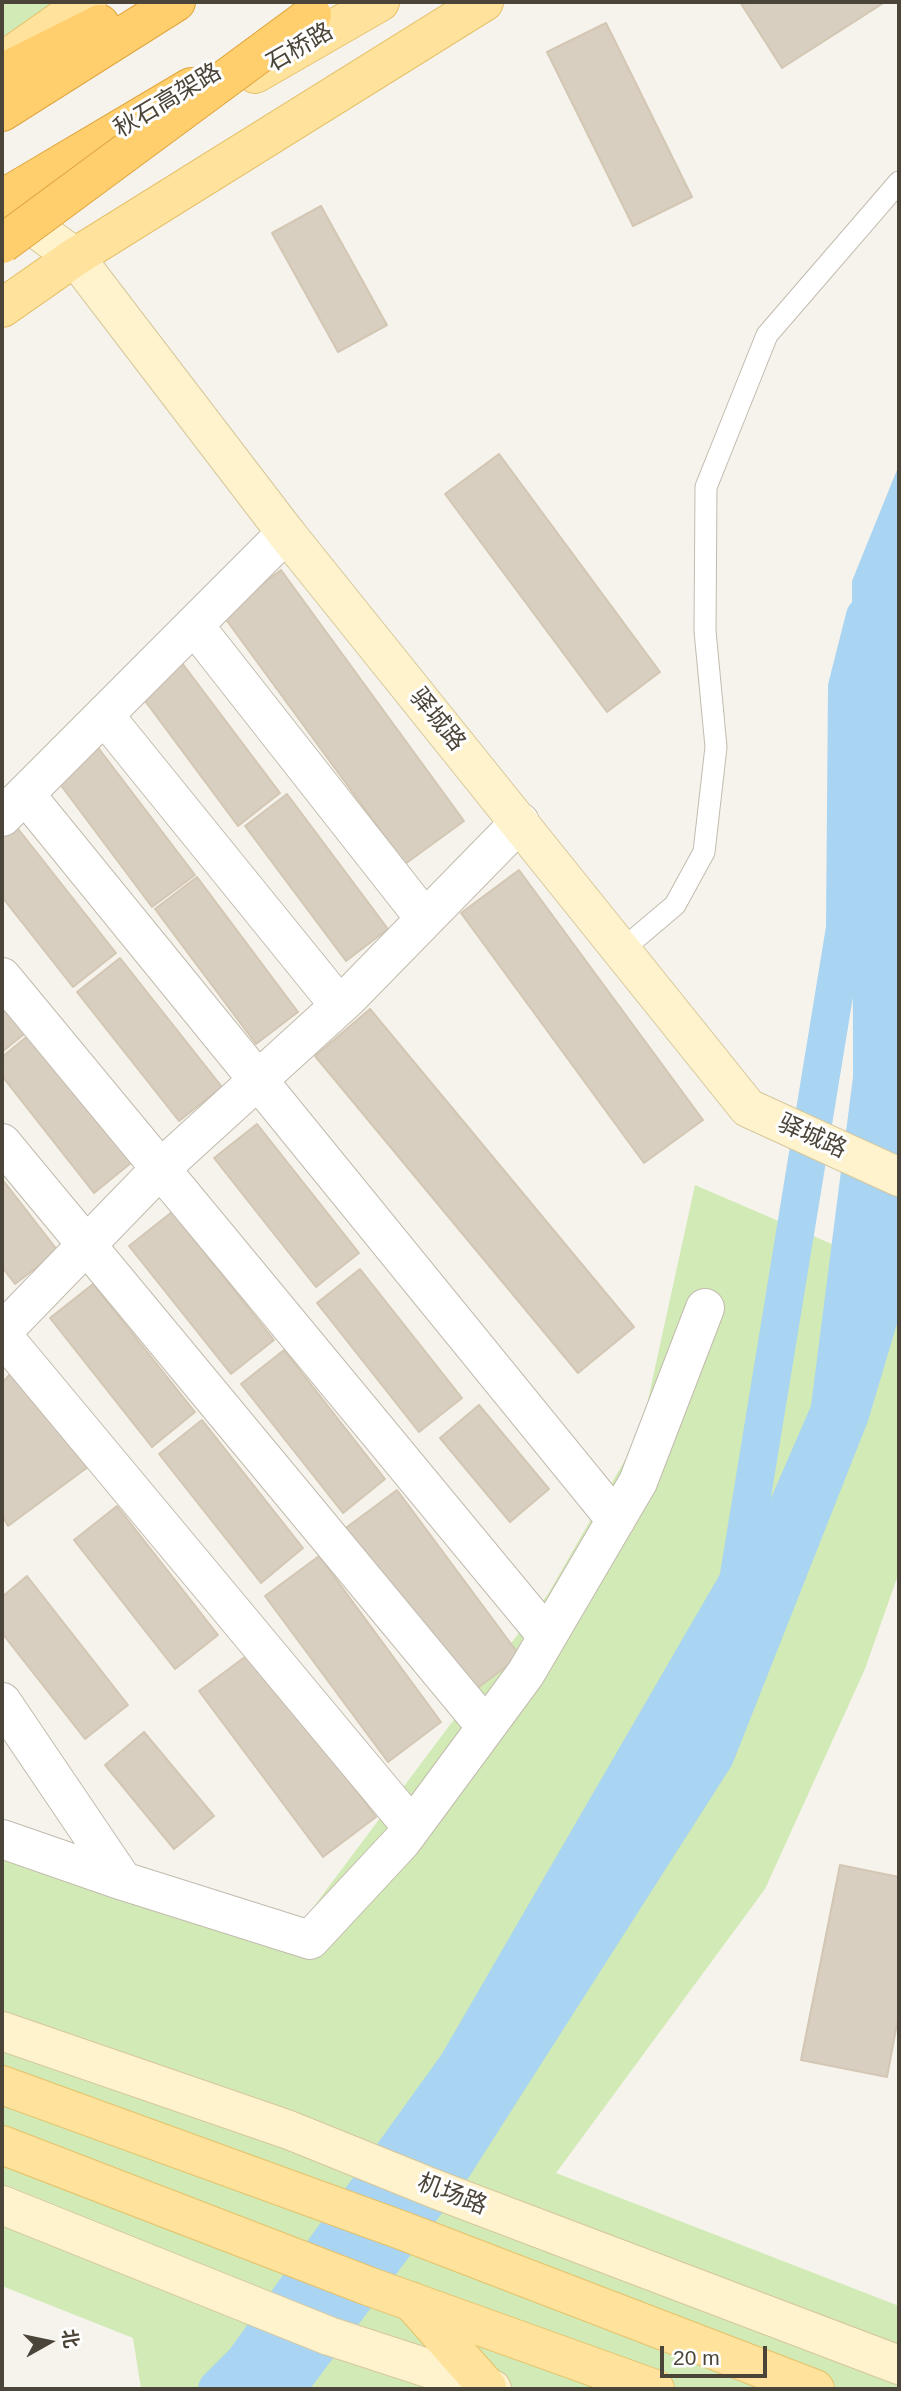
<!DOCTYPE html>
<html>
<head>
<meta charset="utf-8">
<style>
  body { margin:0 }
  #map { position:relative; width:901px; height:2391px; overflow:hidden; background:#f6f3ec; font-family:Helvetica,"Noto Sans SC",sans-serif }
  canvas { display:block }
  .frame { position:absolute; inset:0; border:4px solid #4b4439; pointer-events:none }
  .north { position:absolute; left:14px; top:2307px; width:70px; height:70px; -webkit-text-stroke:5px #fff; paint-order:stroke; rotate:81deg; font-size:19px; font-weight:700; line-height:28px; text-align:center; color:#4b4439 }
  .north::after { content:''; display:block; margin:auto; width:24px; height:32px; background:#4b4439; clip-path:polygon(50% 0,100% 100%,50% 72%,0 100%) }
  .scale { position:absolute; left:660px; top:2346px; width:107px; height:32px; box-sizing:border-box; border:4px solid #4b4439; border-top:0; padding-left:9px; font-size:21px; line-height:24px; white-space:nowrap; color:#4b4439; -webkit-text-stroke:5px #fff; paint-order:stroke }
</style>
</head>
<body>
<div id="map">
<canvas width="901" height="2391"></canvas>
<div class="frame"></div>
<div class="north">北</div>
<div class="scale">20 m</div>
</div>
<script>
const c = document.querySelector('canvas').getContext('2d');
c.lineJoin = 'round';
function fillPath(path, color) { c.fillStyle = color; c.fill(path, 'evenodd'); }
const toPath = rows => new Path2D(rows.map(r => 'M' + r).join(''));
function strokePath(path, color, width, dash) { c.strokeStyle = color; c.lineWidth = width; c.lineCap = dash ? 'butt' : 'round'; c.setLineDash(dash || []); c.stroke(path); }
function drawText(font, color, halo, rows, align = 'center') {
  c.font = font + ' Helvetica,"Noto Sans SC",sans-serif'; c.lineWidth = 6; c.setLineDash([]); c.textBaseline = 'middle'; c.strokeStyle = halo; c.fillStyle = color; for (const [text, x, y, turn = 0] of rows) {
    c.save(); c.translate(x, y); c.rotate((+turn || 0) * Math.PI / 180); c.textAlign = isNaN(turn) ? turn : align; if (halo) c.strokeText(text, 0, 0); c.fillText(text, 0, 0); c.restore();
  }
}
fillPath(toPath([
  [2,2,62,2,2,38],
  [695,1185,899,1273,899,1572,865,1669,765,1889,556,2173,899,2306,899,2389,141,2389,133,2338,2,2286,2,1820,300,1925,548,1594,641,1432]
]), '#d2eab5');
fillPath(toPath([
  [899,465,899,1317,868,1421,732,1765,469,2177,310,2389,233,2389,267,2359,668,1735,811,1406,853,1077,852,581]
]), '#a9d4f2');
strokePath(toPath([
  [217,2389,244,2362,458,2064,738,1581,845,928,847,687,865,616]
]), '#a9d4f2', 38);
const building = toPath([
  [740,2,885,2,782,68,740,2],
  [606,23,692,197,633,226,547,52,606,23],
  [321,206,387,325,338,352,272,233,321,206],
  [499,454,660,672,607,712,445,494,499,454],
  [281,570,464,821,405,864,222,614,281,570],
  [179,659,280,793,238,826,137,690,179,659],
  [93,741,195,875,152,907,51,772,93,741],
  [287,794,388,929,346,961,245,826,287,794],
  [15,825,116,953,73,987,2,897,2,835,15,825],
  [519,870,703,1120,644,1163,461,913,519,870],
  [197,877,298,1012,256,1044,155,909,197,877],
  [120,958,222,1087,179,1121,77,992,120,958],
  [2,995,29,1030,2,1052,2,995],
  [370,1009,634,1327,578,1373,315,1056,370,1009],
  [35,1030,137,1158,94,1193,2,1076,2,1057,35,1030],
  [257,1124,359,1253,316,1287,214,1158,257,1124],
  [2,1179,58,1251,15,1284,2,1267,2,1179],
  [172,1212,274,1340,231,1374,129,1246,172,1212],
  [360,1269,462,1398,419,1432,317,1303,360,1269],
  [93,1284,195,1412,152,1447,50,1318,93,1284],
  [284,1350,385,1479,343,1513,241,1384,284,1350],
  [13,1371,88,1467,8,1526,2,1515,2,1383,13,1371],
  [479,1405,549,1489,510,1522,440,1438,479,1405],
  [202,1420,303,1548,261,1583,159,1454,202,1420],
  [397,1490,520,1656,467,1696,343,1530,397,1490],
  [117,1506,218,1635,175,1669,74,1540,117,1506],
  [319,1556,441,1722,388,1762,265,1596,319,1556],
  [27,1576,128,1705,85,1739,2,1633,2,1597,27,1576],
  [253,1651,376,1817,323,1857,199,1691,253,1651],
  [144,1732,214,1816,174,1849,105,1765,144,1732],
  [840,1865,899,1877,899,2013,887,2077,801,2060,840,1865]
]);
fillPath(building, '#d8cfc1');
strokePath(building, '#d3c7b4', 2);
const lane = toPath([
  [623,949,675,905,704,852,716,747,705,631,706,487,767,335,899,182]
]);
const street = toPath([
  [194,625,425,919],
  [104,715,339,1005],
  [25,794,616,1520],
  [2,817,286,533],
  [2,977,547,1636],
  [2,1143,486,1727],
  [2,1332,159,1170,348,998,520,822],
  [2,1335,412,1827],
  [2,1702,123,1881],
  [2,1839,123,1881,310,1940,402,1841,526,1673,638,1482,705,1308]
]);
const secondary = toPath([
  [14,213,75,257,286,533,748,1108,899,1177],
  [2,2031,289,2130,435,2189,899,2365],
  [2,2205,329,2336,492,2389]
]);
const primary = toPath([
  [9,57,87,2],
  [255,74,380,2],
  [2,308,75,257,484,2],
  [2,2085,401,2230,815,2389],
  [2,2145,368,2286,655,2389],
  [411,2301,487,2387]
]);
const highway = toPath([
  [2,73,100,24],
  [2,112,176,2],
  [2,199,191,87]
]);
strokePath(lane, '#c2bbae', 23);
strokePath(street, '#c2bbae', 40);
strokePath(secondary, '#d6c79b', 40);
strokePath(primary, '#e6c16a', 40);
strokePath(highway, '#e0a43c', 40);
strokePath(lane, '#fff', 21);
strokePath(street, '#fff', 38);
strokePath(secondary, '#fff3cd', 38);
strokePath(primary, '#ffe39c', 38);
strokePath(highway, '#ffcf6e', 38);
const highwayBridge = toPath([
  [2,244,312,15]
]);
strokePath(highwayBridge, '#e0a43c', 40, []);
strokePath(highwayBridge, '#ffcf6e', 38);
drawText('24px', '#4b4439', '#fff', [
  ["石桥路",300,48,-30],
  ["秋石高架路",168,101,-31],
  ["驿城路",437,720,51],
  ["驿城路",812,1137,24],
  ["机场路",452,2195,21]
]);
</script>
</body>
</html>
